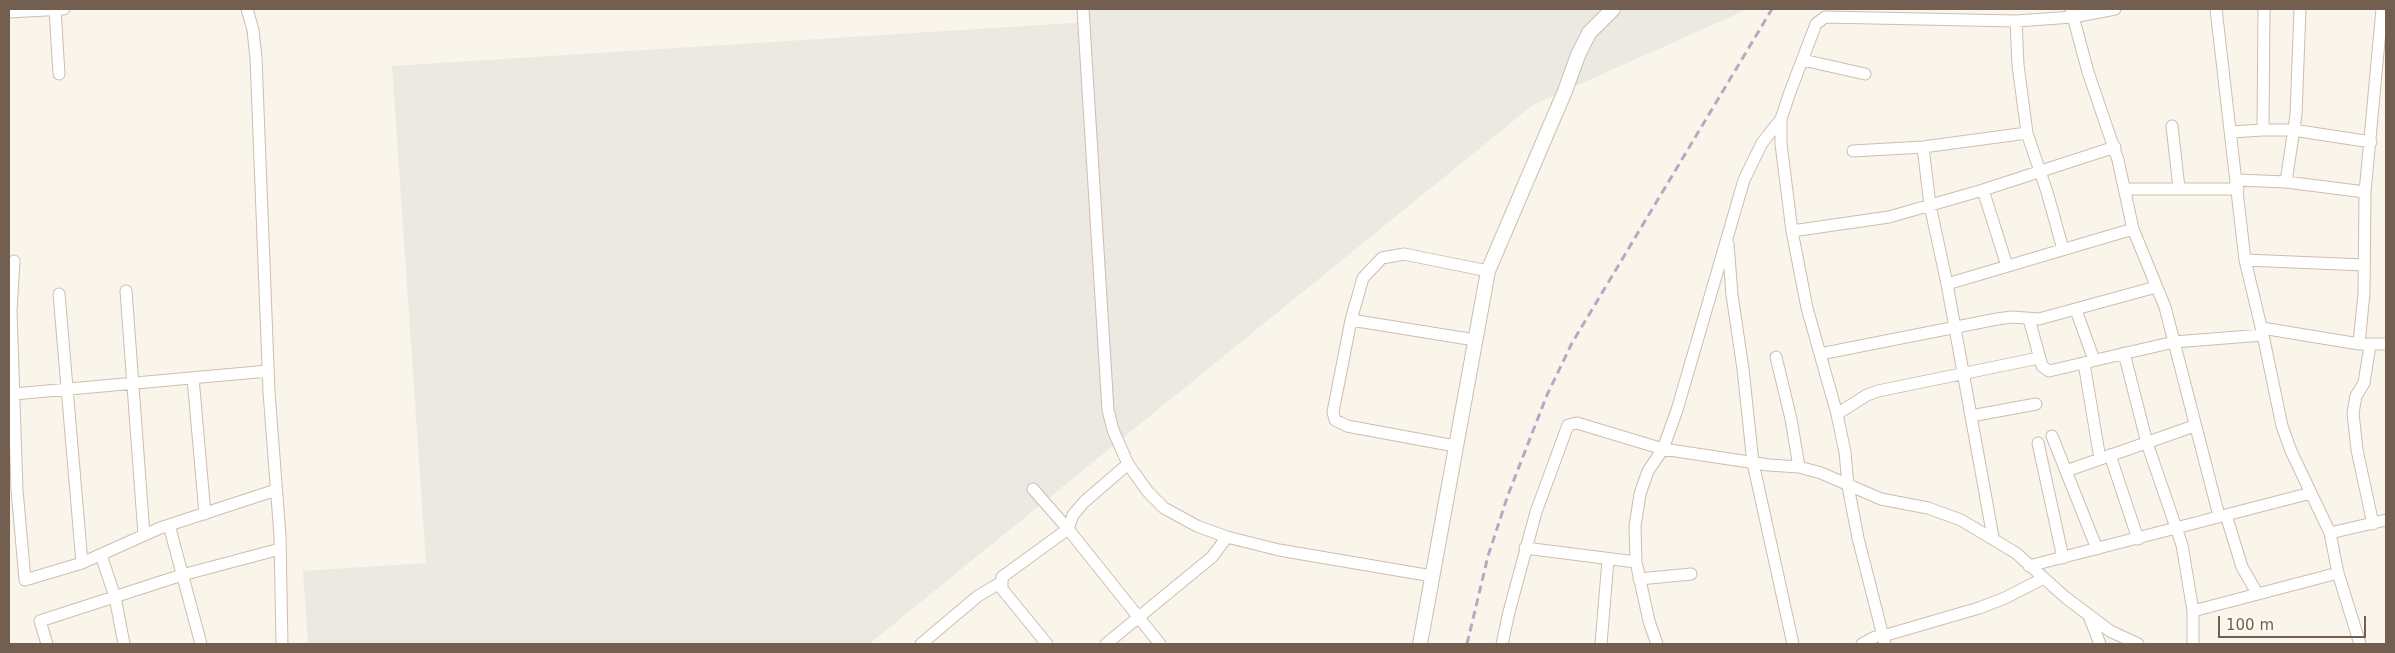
<!DOCTYPE html>
<html>
<head>
<meta charset="utf-8">
<style>
  body { margin:0 }
  #map { position:relative; width:2395px; height:653px; overflow:hidden; background:#faf5ea; font-family:"DejaVu Sans",sans-serif }
  canvas { display:block }
  .frame { position:absolute; inset:0; border:10px solid #735f4f; pointer-events:none }
  .scale { position:absolute; left:2218px; top:616px; width:148px; height:22px; box-sizing:border-box; border:2px solid #735f4f; border-top:0; padding-left:6px; font-size:15px; line-height:18px; white-space:nowrap; color:#735f4f; -webkit-text-stroke:4px #fdf9f0; paint-order:stroke }
</style>
</head>
<body>
<div id="map">
<canvas width="2395" height="653"></canvas>
<div class="frame"></div>
<div class="scale">100 m</div>
</div>
<script>
const c = document.querySelector('canvas').getContext('2d');
c.lineJoin = 'round';
function fillPath(path, color) { c.fillStyle = color; c.fill(path, 'evenodd'); }
const toPath = rows => new Path2D(rows.map(r => 'M' + r).join(''));
function strokePath(path, color, width, dash) { c.strokeStyle = color; c.lineWidth = width; c.lineCap = dash ? 'butt' : 'round'; c.setLineDash(dash || []); c.stroke(path); }
fillPath(toPath([
  [1088,9,1748,9,1533,105,869,644,308,644,303,571,426,563,392,66,1088,22]
]), '#ece8e2');
const minor = toPath([
  [55,9,59,74],
  [247,9,253,30,256,58,269,392,280,536,282,644],
  [1083,9,1108,410,1113,430,1128,464,1148,492,1164,508,1197,526,1227,537,1279,550,1432,576],
  [2071,9,2088,72,2118,160,2133,229,2165,307,2219,516],
  [2216,9,2245,260,2263,335,2282,426,2291,451,2330,533,2338,573,2360,644],
  [9,12,64,9],
  [2016,21,2018,65,2027,133,2047,192,2063,249],
  [1803,60,1865,74],
  [2172,126,2179,188],
  [2263,130,2264,9],
  [2231,132,2263,130,2293,130,2371,142],
  [1923,147,1930,205,1947,284,1993,537],
  [1853,151,1923,147,2027,133],
  [2237,180,2286,182,2365,192],
  [2286,182,2296,115,2300,9],
  [2125,189,2238,189],
  [1983,190,2007,266],
  [1792,231,1889,217,1983,190,2115,147],
  [1728,244,1732,295,1743,369,1753,463,1793,644],
  [2245,260,2364,265],
  [14,261,11,311,17,490,25,580,82,563,160,528,276,490],
  [1947,284,2133,229],
  [126,291,144,535],
  [59,294,82,563],
  [2076,310,2094,360],
  [2029,319,2042,366,2049,371,2174,342,2263,335],
  [1351,320,1475,340],
  [2262,328,2359,344,2386,344],
  [2359,344,2364,293,2365,192,2382,9],
  [2370,345,2364,383,2356,396,2353,413,2357,450,2373,524],
  [2124,353,2147,443,2182,545,2193,611,2193,644],
  [1820,354,1997,319,2012,317,2039,319,2156,287],
  [1776,357,1791,419,1799,467],
  [2084,363,2100,459],
  [193,378,205,514],
  [14,394,268,371],
  [1837,414,1867,395,1878,391,2039,358],
  [1971,416,2036,404],
  [2052,436,2097,549],
  [2038,443,2063,558],
  [1455,446,1347,426,1335,420,1333,412,1351,320,1363,278,1382,258,1404,254,1488,271],
  [2110,455,2138,539],
  [2066,471,2194,426],
  [1033,489,1068,529,1160,644],
  [2226,515,2242,567,2257,593],
  [169,525,201,644],
  [2330,533,2386,520],
  [1525,548,1636,562],
  [101,555,115,597,124,644],
  [2029,566,2311,493],
  [1639,579,1691,574],
  [2193,611,2338,573],
  [2089,616,2100,644],
  [1883,636,1979,608,2005,598,2044,578],
  [47,644,40,621,182,575,280,549],
  [921,644,978,596,1000,583],
  [1047,644,1002,589,1002,577,1068,529,1073,515,1084,502,1128,464],
  [1106,644,1212,557,1227,537],
  [1502,644,1509,612,1536,512,1568,425,1577,423,1663,449,1769,465,1799,467,1821,473,1881,499,1928,508,1961,520,2016,553,2065,597,2110,631,2138,644],
  [1601,644,1608,560],
  [1657,644,1649,621,1636,562,1635,526,1640,494,1648,471,1663,449,1677,410,1744,180,1762,143,1781,119],
  [1862,644,1875,637],
  [1885,644,1858,538,1848,486,1845,452,1837,414,1807,308,1792,231,1781,144,1781,119,1790,92,1816,24,1825,17,2016,21,2073,17,2115,9]
]);
const tertiary = toPath([
  [1420,644,1488,271,1565,91,1578,55,1589,33,1613,9]
]);
strokePath(minor, '#ccbeb0', 13);
strokePath(tertiary, '#ccbeb0', 16);
strokePath(minor, '#fff', 11);
strokePath(tertiary, '#fff', 14);
strokePath(toPath([
  [1467,644,1488,556,1508,495,1547,395,1572,343,1772,9]
]), '#b9a8c4', 3, [8, 5]);
</script>
</body>
</html>
